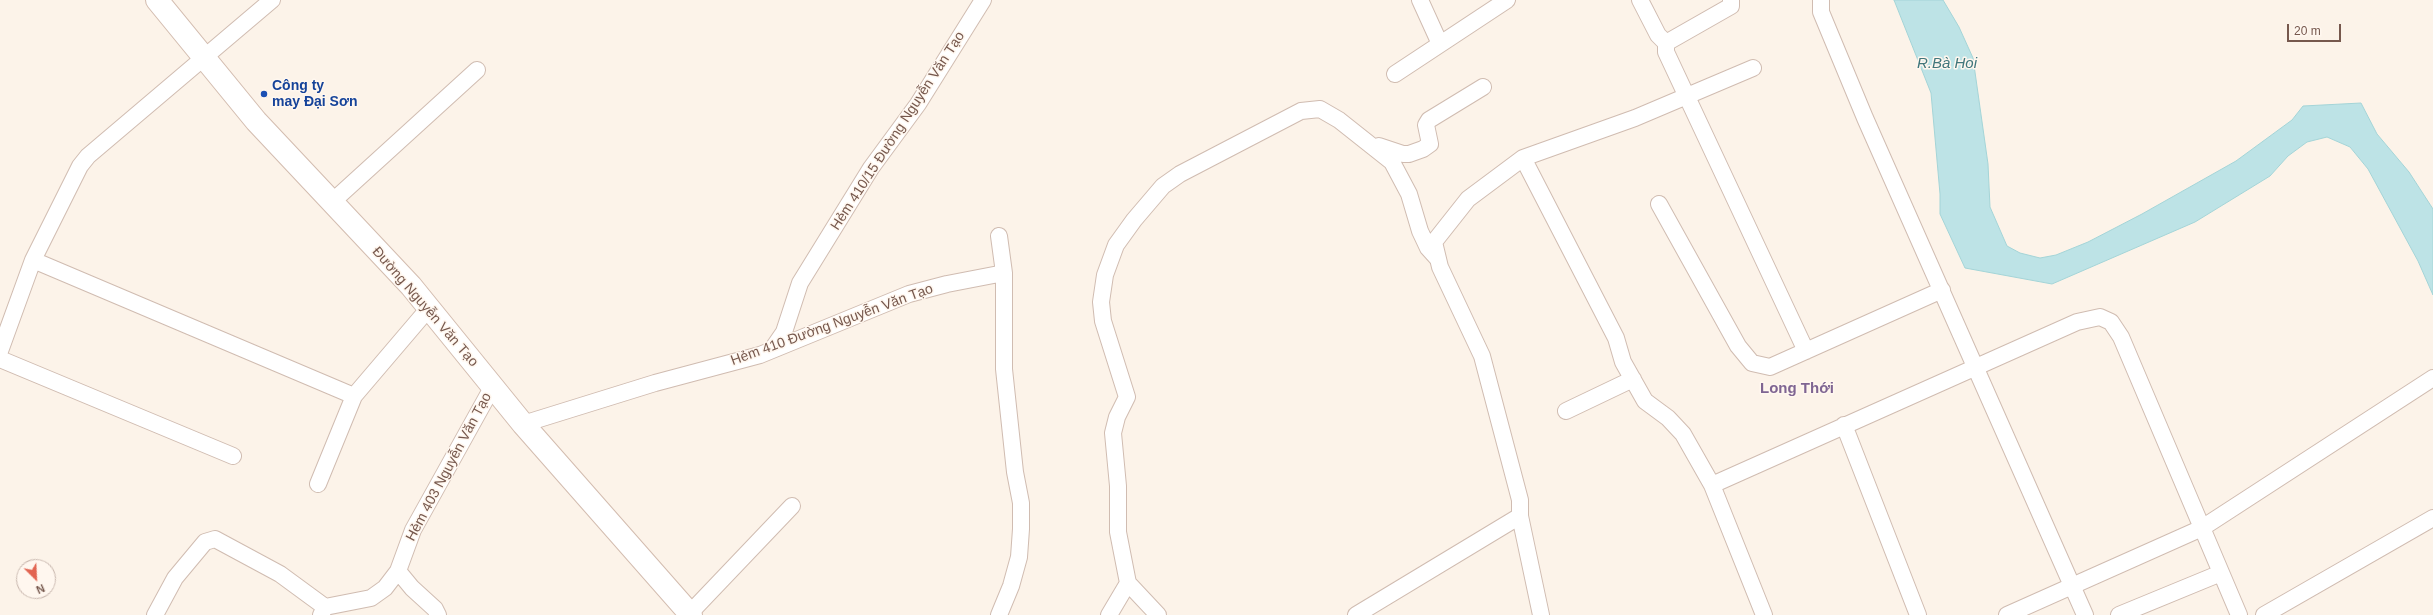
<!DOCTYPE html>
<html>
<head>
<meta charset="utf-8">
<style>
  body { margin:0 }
  #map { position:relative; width:2433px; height:615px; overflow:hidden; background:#fcf3e9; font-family:Helvetica,sans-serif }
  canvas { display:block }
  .north { position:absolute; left:16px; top:559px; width:40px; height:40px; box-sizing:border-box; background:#fff7ef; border:1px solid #c8b7ae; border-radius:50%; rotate:156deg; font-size:11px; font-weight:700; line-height:16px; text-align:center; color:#76584d }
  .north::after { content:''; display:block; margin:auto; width:14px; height:18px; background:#e26552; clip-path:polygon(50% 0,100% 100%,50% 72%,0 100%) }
  .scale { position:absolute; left:2287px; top:24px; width:54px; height:18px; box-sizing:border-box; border:2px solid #76584d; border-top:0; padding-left:5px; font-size:12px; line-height:14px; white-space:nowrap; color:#76584d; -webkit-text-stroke:3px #fff7ef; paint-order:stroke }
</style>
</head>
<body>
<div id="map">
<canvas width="2433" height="615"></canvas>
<div class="north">N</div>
<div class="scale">20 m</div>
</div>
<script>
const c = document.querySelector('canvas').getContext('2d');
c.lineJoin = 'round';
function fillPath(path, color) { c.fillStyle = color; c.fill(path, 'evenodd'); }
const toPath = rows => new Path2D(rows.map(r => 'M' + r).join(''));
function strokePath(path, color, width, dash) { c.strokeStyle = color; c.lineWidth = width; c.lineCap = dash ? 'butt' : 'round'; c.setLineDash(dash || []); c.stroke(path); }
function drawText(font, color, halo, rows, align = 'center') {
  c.font = font + ' Helvetica,sans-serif'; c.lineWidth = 3; c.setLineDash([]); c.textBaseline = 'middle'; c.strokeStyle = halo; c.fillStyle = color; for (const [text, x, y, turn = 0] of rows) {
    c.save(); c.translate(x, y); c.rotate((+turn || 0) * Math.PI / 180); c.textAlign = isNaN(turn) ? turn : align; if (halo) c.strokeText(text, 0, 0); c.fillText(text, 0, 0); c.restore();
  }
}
const water = toPath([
  [1894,0,1943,0,1959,27,1973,58,1988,164,1990,207,2007,246,2020,253,2040,258,2056,255,2088,242,2142,214,2236,161,2292,120,2303,106,2361,103,2377,134,2409,172,2433,209,2433,295,2418,261,2368,169,2350,147,2327,137,2307,142,2288,156,2270,176,2195,222,2052,284,1965,268,1940,214,1940,194,1931,93,1894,0]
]);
fillPath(water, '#bde3e6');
strokePath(water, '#a4d4d7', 1);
const street = toPath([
  [1420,0,1440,44],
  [1640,0,1658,35,1666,43,1666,52,1806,351],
  [1821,0,1821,12,1865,118,2085,615],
  [1666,43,1731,6,1731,0],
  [1395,74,1507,0],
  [1379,146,1403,154,1409,154,1423,149,1430,144,1426,125,1429,120,1483,87],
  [1523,158,1616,338,1623,362,1645,401,1668,418,1683,434,1712,485],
  [332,202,477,70],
  [1659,204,1738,346,1752,363,1770,367,1942,290],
  [999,236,1004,273,1004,369,1015,472,1021,503,1021,529,1019,557,1011,586,999,615],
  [33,260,354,396],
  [773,348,784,332,800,283,871,168,918,104,983,0],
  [0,351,33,260,80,166,88,156,272,0],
  [0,359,233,456],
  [1566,411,1633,379],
  [523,424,655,383,760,355,909,294,947,284,1004,273],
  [1844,425,1918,615],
  [318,484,354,396,429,308],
  [398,571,412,588,435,609,438,615],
  [1128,583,1158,615],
  [690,613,792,506],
  [155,615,175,578,205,542,215,539,280,574,325,607],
  [321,615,325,607,371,598,385,588,398,571,413,530,493,386],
  [1109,615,1128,583,1118,532,1118,486,1113,433,1117,417,1127,397,1103,321,1101,302,1105,275,1116,245,1134,220,1163,186,1180,174,1301,111,1320,109,1339,120,1392,162,1409,194,1420,231,1428,248,1437,258],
  [1356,615,1520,516],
  [1541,615,1520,516,1520,500,1482,356,1440,267,1434,242,1468,199,1523,158,1635,118,1753,68],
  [1764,615,1712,485,2077,322,2100,317,2111,322,2121,337,2239,615],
  [2007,615,2202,528,2433,378],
  [2119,615,2221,573],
  [2264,615,2433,518]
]);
const secondary = toPath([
  [157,0,256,121,411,286,523,424,691,615]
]);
strokePath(street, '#d0bcb1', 18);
strokePath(secondary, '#d3bcaf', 24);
strokePath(street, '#fff', 16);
strokePath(secondary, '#fff', 22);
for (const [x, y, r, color] of [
  [264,94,4,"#1a4fb4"]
]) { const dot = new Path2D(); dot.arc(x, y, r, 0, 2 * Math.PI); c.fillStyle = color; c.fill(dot); strokePath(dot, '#fff7ef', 1.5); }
drawText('bold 14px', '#164399', '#fff7ef', [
  ["Công ty",272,86],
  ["may Đại Sơn",272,102]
], 'left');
drawText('14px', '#76584d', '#fff7ef', [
  ["Hẻm 410/15 Đường Nguyễn Văn Tạo",898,131,-57],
  ["Đường Nguyễn Văn Tạo",425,307,49],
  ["Hẻm 410 Đường Nguyễn Văn Tạo",832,325,-20],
  ["Hẻm 403 Nguyễn Văn Tạo",449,467,-62]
]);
drawText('italic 15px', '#40767b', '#fff7ef', [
  ["R.Bà Hoi",1947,64]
]);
drawText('bold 15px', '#7f6592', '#fff7ef', [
  ["Long Thới",1797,389]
]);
</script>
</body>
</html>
